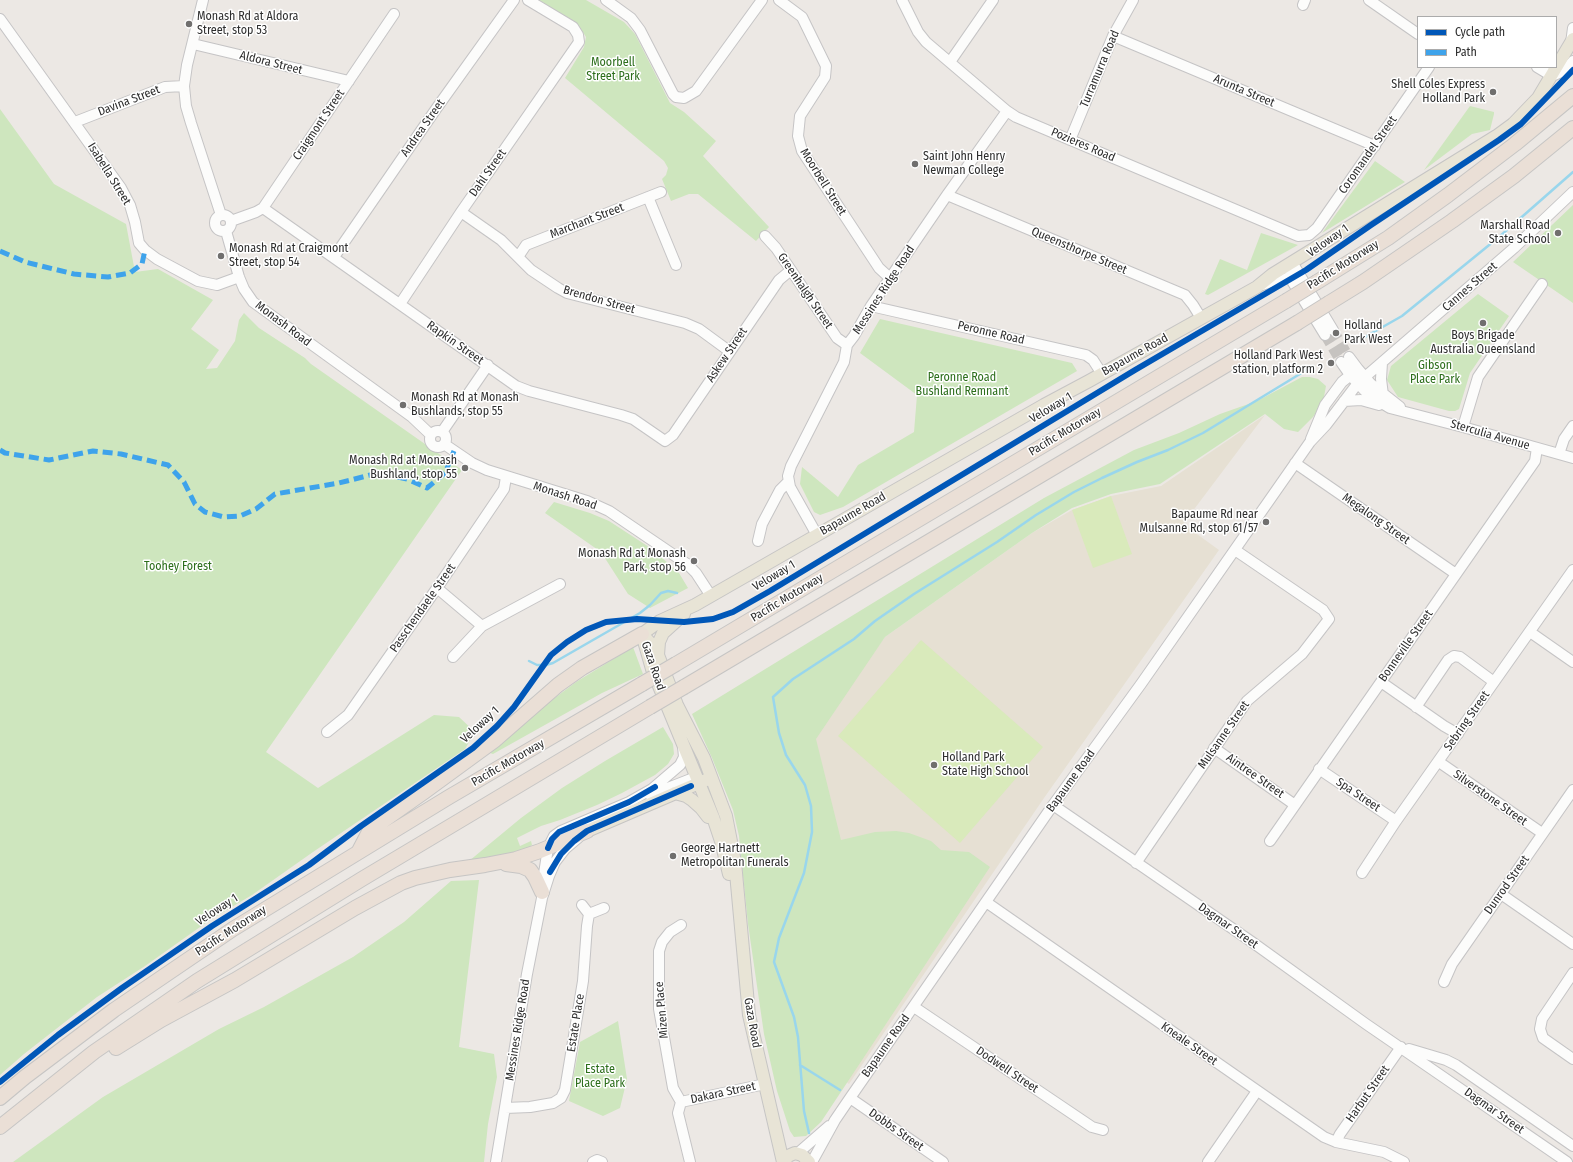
<!DOCTYPE html>
<html>
<head>
<meta charset="utf-8">
<style>
  body { margin:0 }
  #map { position:relative; width:1573px; height:1162px; overflow:hidden; background:#ece8e4; font-family:"Fira Sans Condensed",sans-serif }
  canvas { display:block }
  .legend { position:absolute; left:1417px; top:16px; width:140px; height:52px; box-sizing:border-box; background:#fff; border:1px solid #ababab; margin:0; padding:5px 7px; list-style:none; font-size:12px; color:#2e2e2e }
  .legend li { display:flex; align-items:center; gap:8px; height:20px }
  .legend b { width:20px; border:1px solid #ababab }
</style>
</head>
<body>
<div id="map">
<canvas width="1573" height="1162"></canvas>
<ul class="legend">
<li><b style="height:5px;background:#0057b8"></b>Cycle path</li>
<li><b style="height:5px;background:#3ea3eb"></b>Path</li>
</ul>
</div>
<script>
const c = document.querySelector('canvas').getContext('2d');
c.lineJoin = 'round';
function fillPath(path, color) { c.fillStyle = color; c.fill(path, 'evenodd'); }
const toPath = rows => new Path2D(rows.map(r => 'M' + r).join(''));
function strokePath(path, color, width, dash) { c.strokeStyle = color; c.lineWidth = width; c.lineCap = dash ? 'butt' : 'round'; c.setLineDash(dash || []); c.stroke(path); }
function drawText(font, color, halo, rows, align = 'center') {
  c.font = font + ' "Fira Sans Condensed",sans-serif'; c.lineWidth = 3; c.setLineDash([]); c.textBaseline = 'middle'; c.strokeStyle = halo; c.fillStyle = color; for (const [text, x, y, turn = 0] of rows) {
    c.save(); c.translate(x, y); c.rotate((+turn || 0) * Math.PI / 180); c.textAlign = isNaN(turn) ? turn : align; if (halo) c.strokeText(text, 0, 0); c.fillText(text, 0, 0); c.restore();
  }
}
fillPath(toPath([
  [1265,415,1183,524,1219,550,1044,798,849,1084,768,1023,813,731,885,637,1032,533,1072,510,1111,496,1161,486]
]), '#e6e0d3');
fillPath(toPath([
  [539,0,586,0,624,22,635,34,670,103,684,112,716,141,703,156,769,227,756,241,698,194,689,194,671,201,662,179,666,175,668,168,664,161,565,78,584,47,586,37,579,26],
  [1470,106,1494,112,1494,114,1490,130,1472,134,1424,170],
  [0,109,54,184,126,224,135,272,158,269,213,300,191,329,219,350,206,369,217,368,235,341,239,320,244,313,259,328,305,358,311,364,462,470,266,752,318,788,434,715,459,717,475,732,465,749,313,852,252,895,210,920,145,966,97,997,24,1054,0,1075],
  [1375,161,1405,182,1322,233],
  [1573,205,1573,303,1513,262],
  [1261,233,1298,245,1208,295,1205,294,1220,259,1247,270],
  [1478,294,1509,316,1470,373,1459,409,1455,411,1449,411,1398,397,1387,380,1391,366],
  [880,319,1072,363,1077,371,843,507,820,515,814,512,800,484,802,467,838,497,858,465,914,432,917,395,860,353],
  [1302,377,1310,377,1318,379,1326,386,1323,402,1313,417,1298,432,1284,429,1265,414,1160,484,1111,494,1072,508,1032,533,885,637,816,739,841,840,875,832,896,831,909,833,931,841,941,850,969,852,990,867,821,1122,806,1136,794,1137,790,1131,777,1091,764,1034,748,924,739,836,733,810,712,758,692,714,1044,498,1134,450,1179,433,1220,414,1257,401],
  [554,502,590,513,609,521,652,549,679,573,688,588,650,608,628,594,601,552,545,513],
  [633,647,643,674,602,693,493,754,490,753,492,749,544,706,576,682],
  [663,727,673,744,674,754,668,764,655,775,622,793,597,805,560,820,541,826,517,838,520,846,531,841,532,845,525,850,510,855,469,861,521,818,562,788,605,761],
  [479,880,459,1047,494,1054,497,1077,488,1124,484,1162,13,1162,103,1097,219,1029,264,1007,353,957,404,922,451,881],
  [618,1021,627,1079,620,1108,603,1116,569,1101,580,1042]
]), '#cee6be');
fillPath(toPath([
  [1111,496,1132,554,1093,568,1072,510],
  [921,640,1043,747,960,843,838,736]
]), '#d9eabb');
strokePath(toPath([
  [1365,337,1402,316,1499,237,1573,172],
  [529,661,537,665,546,665,553,663,640,613,650,605,661,593,668,591,677,593],
  [800,1065,840,1090],
  [809,1133,804,1111,798,1037,794,1017,774,962,779,938,804,873,812,832,811,806,805,785,786,755,779,733,773,697,793,679,854,639,875,621,914,594,997,542,1036,515,1074,492,1102,478,1137,462,1168,450,1203,433,1313,366]
]), '#99d6ec', 2.5);
strokePath(toPath([
  [1333,330,1349,357],
  [1325,335,1341,362]
]), '#c6c3c0', 10, [10, 5]);
const minor = toPath([
  [203,0,187,65,184,86,186,106,191,123,221,215],
  [606,0,631,18,640,30,673,94,676,97,684,98,696,91,762,0],
  [779,0,802,17,826,66,825,77,800,116,798,136,802,151,879,268,891,279],
  [902,0,918,32,926,42,1007,111,1016,117,1298,236,1309,235,1317,228,1429,67],
  [1369,0,1418,34],
  [1303,5,1305,0],
  [0,19,121,188,130,205,135,222,139,243,145,250,157,259,198,281,217,285,239,277],
  [1113,36,1375,146],
  [1571,43,1573,28],
  [193,44,349,81],
  [950,62,993,0],
  [1537,67,1552,76,1564,71,1573,61],
  [75,122,165,87,184,86],
  [1070,140,1113,36,1133,0],
  [947,195,1185,295,1193,305,1201,318],
  [648,197,676,265],
  [263,208,516,386,529,391,621,415,633,419,665,441,673,435,779,280,791,270],
  [461,212,501,240,531,270,558,288,567,293,685,323,699,329,729,351],
  '215 223a8 8 0 1 1 16 0a8 8 0 1 1-16 0Z',
  [231,221,256,212,263,208,394,14],
  [226,231,239,277,244,289,253,302,412,417,431,435],
  [765,236,776,248,837,338,847,345],
  [334,257,436,109,514,0],
  [518,257,526,245,661,192],
  [1292,262,1290,275,1292,281,1325,335],
  [1292,262,1333,330],
  [1262,285,1279,279,1291,278],
  [400,304,461,212,579,42,578,35,573,27,528,0],
  [871,306,1086,355,1093,360,1102,374],
  [1349,357,1358,369,1371,384,1400,407],
  [1341,362,1350,375,1365,391,1380,402,1390,408,1463,427,1573,458],
  [1382,363,1381,379,1383,395],
  [1344,401,1361,400,1379,405],
  [1463,427,1478,377,1542,284],
  '430 439a8 8 0 1 1 16 0a8 8 0 1 1-16 0Z',
  [442,432,488,365],
  [1311,439,1325,405,1342,382,1358,369],
  [444,444,472,463,487,470,587,501,609,511,687,564,696,573,711,596],
  [1559,454,1564,439,1573,426],
  [1295,463,1456,574],
  [817,535,790,487,788,476,791,466,844,362,847,345,854,336,871,306,947,195,1007,111],
  [758,541,762,524,780,490,788,482],
  [437,588,482,626],
  [1530,632,1573,662],
  [453,657,482,626,560,584],
  [1381,682,1444,726,1458,734],
  [1416,707,1448,660,1454,656,1460,657,1494,682],
  [327,732,348,715,437,588,504,489,506,477],
  [1214,748,1295,805],
  [1439,762,1542,833],
  [1319,769,1396,821],
  [650,795,696,777],
  [1053,805,1252,942,1366,1024,1567,1162],
  [1270,841,1528,471,1535,461,1537,448],
  [1136,863,1247,701,1302,654,1329,619,1323,610,1235,550],
  [1362,873,1396,821,1573,570],
  [543,880,548,848,554,836,561,831,629,802,652,789,680,765,684,757,683,746],
  [1501,894,1573,944],
  [986,902,1324,1137,1336,1142,1384,1152,1404,1162],
  [582,905,589,914,604,908],
  [1573,973,1542,1019,1540,1029,1543,1038,1573,1059],
  [1444,982,1452,964,1573,790],
  [914,1007,1092,1127,1103,1130],
  [1409,1049,1446,1060,1456,1065,1573,1146],
  [850,1098,943,1162],
  [681,1102,673,1088,659,1009,659,951,662,942,670,932,681,925],
  [681,1102,765,1084],
  [681,1102,678,1113,690,1162],
  [505,1108,530,1107,553,1103,561,1098,565,1090,583,981,587,926,589,914],
  [1336,1142,1340,1134,1401,1047],
  [798,1153,829,1126],
  [496,1162,527,974,542,898,549,876,555,862,565,849,578,838],
  [593,1162,597,1160,602,1162],
  [812,1162,835,1120,850,1098,1053,805,1141,684,1310,442,1326,425,1358,383,1514,248,1573,192],
  [1208,1162,1257,1091]
]);
const major = toPath([
  [642,634,660,621,695,605,1044,405,1089,381,1257,287,1273,274,1498,135,1513,124,1538,98,1573,39],
  [642,634,654,647,658,655,677,705,704,758,726,816,735,862,749,1015,783,1162],
  [642,634,652,669,713,817,721,841,729,874],
  [658,655,659,642,663,633,684,614],
  [675,793,686,796,692,800,701,808,708,817],
  [587,831,706,780],
  [784,1162,788,1156,795,1153,802,1155,809,1162]
]);
const highway = toPath([
  [1317,282,1388,238,1448,195,1515,144,1573,96],
  [1329,303,1363,282,1452,221,1514,176,1573,128],
  [676,664,1286,301],
  [684,687,1297,323],
  [359,851,370,830,424,792,495,740,558,685,582,668,642,634],
  [506,864,521,866,530,870,535,877,542,892],
  [116,1048,161,1020,235,980,355,908,401,883,415,878,450,870,485,865,516,859,540,851,587,831],
  [0,1098,25,1077,114,1010,233,929,449,797,642,684],
  [0,1127,94,1052,197,981,362,879,650,707]
]);
strokePath(minor, '#c5c4c5', 12);
strokePath(major, '#c6c5c4', 14);
strokePath(highway, '#c6c5c4', 16);
strokePath(minor, '#fcfcfb', 10);
strokePath(major, '#e8e4d6', 12);
strokePath(highway, '#eadfd6', 14);
const highwayBridge = toPath([
  [1286,301,1317,282],
  [1297,323,1329,303],
  [642,684,676,664],
  [650,707,684,687]
]);
strokePath(highwayBridge, '#c6c5c4', 16, []);
strokePath(highwayBridge, '#eadfd6', 14);
strokePath(toPath([
  [0,251,25,262,74,274,108,277,130,273,142,264,145,250],
  [0,450,5,453,49,460,93,451,121,454,168,465,184,482,195,504,205,512,224,517,240,516,256,509,275,494,339,483,378,473,407,479,427,488,445,473,454,451]
]), '#3ea3eb', 5, [10, 5]);
strokePath(toPath([
  [548,848,552,839,559,832,629,802,655,787],
  [550,872,561,854,574,841,587,831,691,786],
  [0,1082,58,1035,122,988,212,926,309,865,361,826,473,748,497,726,514,707,551,655,567,642,586,630,606,622,637,619,684,622,713,619,733,612,770,591,1135,370,1306,270,1371,225,1499,140,1521,124,1573,70]
]), '#0057b8', 6);
for (const [x, y, r, color] of [
  [189,24,4,"#706f6e"],
  [1493,92,4,"#706f6e"],
  [915,164,4,"#706f6e"],
  [1558,233,4,"#706f6e"],
  [221,256,4,"#706f6e"],
  [1483,323,4,"#706f6e"],
  [1336,333,4,"#706f6e"],
  [1331,363,4,"#706f6e"],
  [403,405,4,"#706f6e"],
  [465,468,4,"#706f6e"],
  [1266,522,4,"#706f6e"],
  [694,561,4,"#706f6e"],
  [934,765,4,"#706f6e"],
  [673,856,4,"#706f6e"]
]) { const dot = new Path2D(); dot.arc(x, y, r, 0, 2 * Math.PI); c.fillStyle = color; c.fill(dot); strokePath(dot, '#fff', 1.5); }
drawText('12px', '#2e2e2e', '#fff', [
  ["Monash Rd at Aldora",197,17],
  ["Street, stop 53",197,31],
  ["Shell Coles Express",1485,85,"right"],
  ["Holland Park",1485,99,"right"],
  ["Saint John Henry",923,157],
  ["Newman College",923,171],
  ["Marshall Road",1550,226,"right"],
  ["State School",1550,240,"right"],
  ["Monash Rd at Craigmont",229,249],
  ["Street, stop 54",229,263],
  ["Holland",1344,326],
  ["Park West",1344,340],
  ["Boys Brigade",1483,336,"center"],
  ["Australia Queensland",1483,350,"center"],
  ["Holland Park West",1323,356,"right"],
  ["station, platform 2",1323,370,"right"],
  ["Monash Rd at Monash",411,398],
  ["Bushlands, stop 55",411,412],
  ["Monash Rd at Monash",457,461,"right"],
  ["Bushland, stop 55",457,475,"right"],
  ["Bapaume Rd near",1258,515,"right"],
  ["Mulsanne Rd, stop 61/57",1258,529,"right"],
  ["Monash Rd at Monash",686,554,"right"],
  ["Park, stop 56",686,568,"right"],
  ["Holland Park",942,758],
  ["State High School",942,772],
  ["George Hartnett",681,849],
  ["Metropolitan Funerals",681,863]
], 'left');
drawText('12px', '#2e2e2e', '#fff', [
  ["Aldora Street",271,63,14],
  ["Turramurra Road",1100,69,-67],
  ["Arunta Street",1244,91,23],
  ["Davina Street",129,101,-21],
  ["Craigmont Street",319,125,-56],
  ["Andrea Street",423,128,-55],
  ["Pozieres Road",1083,145,23],
  ["Coromandel Street",1368,155,-55],
  ["Dahl Street",488,173,-55],
  ["Isabella Street",109,174,58],
  ["Moorbell Street",823,182,58],
  ["Marchant Street",587,221,-21],
  ["Veloway 1",1328,241,-35],
  ["Queensthorpe Street",1079,251,23],
  ["Pacific Motorway",1343,265,-32],
  ["Cannes Street",1470,287,-41],
  ["Messines Ridge Road",884,290,-57],
  ["Greenhalgh Street",805,291,56],
  ["Brendon Street",599,300,16],
  ["Monash Road",283,324,37],
  ["Peronne Road",991,333,13],
  ["Rapkin Street",455,343,35],
  ["Askew Street",727,355,-56],
  ["Bapaume Road",1135,355,-29],
  ["Veloway 1",1051,408,-31],
  ["Pacific Motorway",1065,432,-31],
  ["Sterculia Avenue",1490,435,16],
  ["Monash Road",565,496,18],
  ["Bapaume Road",853,514,-30],
  ["Megalong Street",1376,519,35],
  ["Veloway 1",774,576,-31],
  ["Pacific Motorway",787,598,-31],
  ["Passchendaele Street",423,608,-55],
  ["Bonneville Street",1406,646,-55],
  ["Gaza Road",653,666,71],
  ["Sebring Street",1467,721,-55],
  ["Veloway 1",480,725,-43],
  ["Mulsanne Street",1224,735,-55],
  ["Pacific Motorway",508,763,-30],
  ["Aintree Street",1255,776,35],
  ["Bapaume Road",1071,781,-54],
  ["Spa Street",1358,795,34],
  ["Silverstone Street",1490,798,35],
  ["Dunrod Street",1507,885,-55],
  ["Veloway 1",217,910,-33],
  ["Dagmar Street",1228,926,35],
  ["Pacific Motorway",231,931,-33],
  ["Mizen Place",662,1010,-95],
  ["Estate Place",576,1023,-81],
  ["Gaza Road",752,1023,80],
  ["Messines Ridge Road",518,1030,-81],
  ["Kneale Street",1189,1044,35],
  ["Bapaume Road",886,1046,-55],
  ["Dodwell Street",1007,1070,34],
  ["Dakara Street",723,1093,-12],
  ["Harbut Street",1368,1094,-55],
  ["Dagmar Street",1494,1111,35],
  ["Dobbs Street",896,1130,35]
]);
drawText('12px', '#2c6e1b', '#fff', [
  ["Moorbell",613,63],
  ["Street Park",613,77],
  ["Gibson",1435,366],
  ["Place Park",1435,380],
  ["Peronne Road",962,378],
  ["Bushland Remnant",962,392],
  ["Toohey Forest",178,567],
  ["Estate",600,1070],
  ["Place Park",600,1084]
]);
</script>
</body>
</html>
